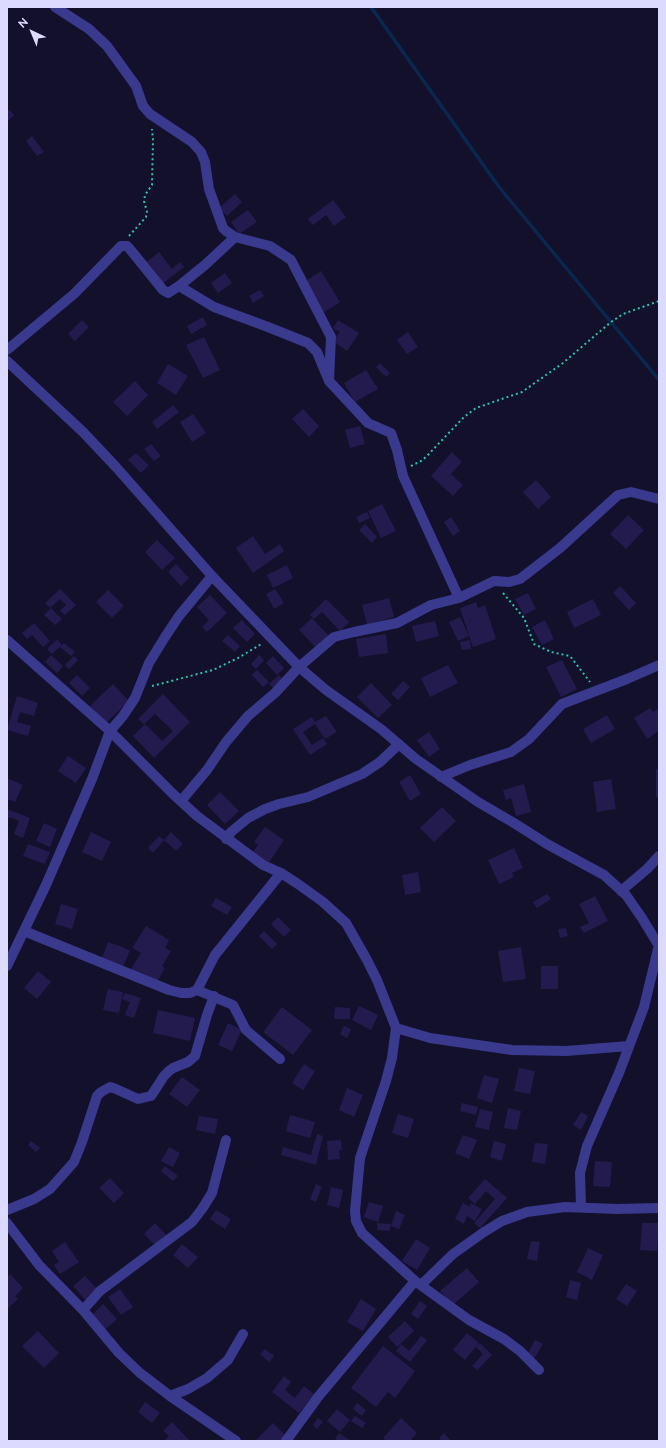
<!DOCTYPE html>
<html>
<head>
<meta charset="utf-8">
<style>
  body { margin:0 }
  #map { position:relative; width:666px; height:1448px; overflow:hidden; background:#13102c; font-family:Raleway,sans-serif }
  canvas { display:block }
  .frame { position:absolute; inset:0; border:8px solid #dddaff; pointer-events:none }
  .north { position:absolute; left:12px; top:12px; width:40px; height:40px; -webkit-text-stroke:3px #13102c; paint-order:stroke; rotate:316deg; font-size:11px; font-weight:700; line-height:16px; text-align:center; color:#dddaff }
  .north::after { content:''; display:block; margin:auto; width:14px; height:18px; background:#dddaff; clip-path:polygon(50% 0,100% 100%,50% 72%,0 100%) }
</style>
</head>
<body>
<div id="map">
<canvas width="666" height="1448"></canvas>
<div class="frame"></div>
<div class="north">N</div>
</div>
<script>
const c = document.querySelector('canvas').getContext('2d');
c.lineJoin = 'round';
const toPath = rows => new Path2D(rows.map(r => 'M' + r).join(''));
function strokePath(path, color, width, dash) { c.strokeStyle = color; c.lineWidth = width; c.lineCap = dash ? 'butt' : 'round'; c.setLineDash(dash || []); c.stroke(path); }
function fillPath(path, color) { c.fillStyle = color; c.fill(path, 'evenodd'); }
strokePath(toPath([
  [371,7,499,187,659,380]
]), '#0a2750', 3.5);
fillPath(toPath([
  [7,108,14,115,7,122],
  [32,136,44,152,37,156,26,141],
  [235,194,242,202,227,216,219,208],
  [333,200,346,217,334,226,326,215,313,225,308,219],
  [248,210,257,222,239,234,231,222],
  [159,252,172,269,180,262,184,267,161,285,144,264],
  [321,271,340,302,323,313,304,282],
  [225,273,232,283,218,293,211,283],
  [260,290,264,296,253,303,249,296],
  [203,317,207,325,191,334,187,326],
  [82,320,89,327,75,341,68,334],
  [338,320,359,333,347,351,333,341,340,332,333,328],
  [408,332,418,347,407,354,397,340],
  [204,337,220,370,203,378,186,345],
  [380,363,390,373,386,377,376,367],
  [168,364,188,376,176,395,157,383],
  [366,370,378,389,355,402,344,383],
  [135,381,148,395,127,416,113,402],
  [173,405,179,412,157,429,152,422],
  [303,409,319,426,309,437,292,419],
  [193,414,206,433,192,442,180,422],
  [360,426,365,444,350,448,345,430],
  [151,444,161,456,154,461,144,449],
  [452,452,462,462,451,474,463,485,453,496,431,476],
  [136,453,149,465,141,473,128,460],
  [536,480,551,497,538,509,523,492],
  [382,504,396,531,381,538,368,511],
  [367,512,370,518,359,523,356,517],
  [628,515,644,530,626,549,610,534],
  [451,517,460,531,453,536,444,522],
  [365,524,377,537,372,543,359,530],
  [253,536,265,554,280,544,284,551,253,573,236,548],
  [157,540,175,558,162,570,145,552],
  [176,564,189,578,181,586,168,572],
  [287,565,293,578,273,588,267,575],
  [620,586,636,603,629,610,613,593],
  [60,589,76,605,65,615,60,611,66,605,60,599,50,608,45,603],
  [275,589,284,603,274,609,266,594],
  [108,590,124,606,112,618,96,602],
  [528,593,536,609,524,615,515,599],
  [210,595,227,613,207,632,202,627,209,620,197,607],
  [389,598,394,617,367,625,362,605],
  [326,599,349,622,340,631,322,612,314,619,310,615],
  [593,599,601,615,574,628,567,612],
  [476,602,478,608,485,605,496,639,473,647,460,608],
  [51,608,62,619,55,625,44,615],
  [460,617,469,636,458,641,449,622],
  [312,618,330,637,317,649,299,630],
  [242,620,255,634,247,642,233,628],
  [545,620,554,639,542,645,532,627],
  [435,621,439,636,416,642,412,626],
  [34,623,50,641,43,647,32,635,27,639,22,633],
  [386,634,388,653,359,657,356,639],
  [228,635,240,646,235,652,222,641],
  [57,639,62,645,52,654,47,649],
  [470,640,471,649,462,650,460,642],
  [64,643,75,652,71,656,60,647],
  [51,655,63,666,57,673,45,662],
  [259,655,264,660,256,669,251,664],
  [74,656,78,660,69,669,65,665],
  [273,656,284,668,277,675,266,663],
  [562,660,577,689,561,697,546,667],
  [448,665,458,683,430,697,421,678],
  [257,670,269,682,263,687,252,675],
  [77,675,90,688,82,696,69,683],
  [279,675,284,680,274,689,269,684],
  [403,681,410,687,398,700,391,694],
  [371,683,392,705,378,718,357,697],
  [113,684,129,701,106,723,90,706],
  [163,694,190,722,154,758,133,736,145,724,162,741,173,731,155,714,144,724,138,719],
  [17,696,38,703,34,716,20,712,17,722,31,726,28,736,7,730],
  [650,708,653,712,659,708,659,731,647,739,634,718],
  [607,715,615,729,591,743,583,729],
  [326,716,337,732,325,739,315,724,303,732,312,745,323,738,327,744,310,755,293,729,312,717,315,722],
  [429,732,440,749,429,757,417,740],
  [68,756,86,768,76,783,58,771],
  [656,769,659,769,659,797,656,797],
  [410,775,421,794,410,801,399,782],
  [7,778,23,785,15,802,7,799],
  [611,779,616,809,597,812,593,782],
  [524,784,531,812,516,816,511,798,506,800,503,790],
  [220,792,239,811,225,824,207,805],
  [442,807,456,821,434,842,420,828],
  [7,809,30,818,23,838,14,834,19,821,9,817,7,822],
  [44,823,57,829,50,847,36,841],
  [265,827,284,840,268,864,252,853,258,845,254,842],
  [91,832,111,842,102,861,82,852],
  [171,832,183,844,176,851,164,840],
  [159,836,164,840,153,853,148,848],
  [28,844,50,852,45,864,23,856],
  [514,848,523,868,512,873,514,877,499,884,488,860],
  [418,872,421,892,405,895,402,875],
  [547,894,551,899,537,908,533,902],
  [595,896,608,921,584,933,580,927,589,923,579,904],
  [216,898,232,907,227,915,211,906],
  [61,904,78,909,72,929,55,924],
  [278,917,291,930,284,937,271,924],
  [146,926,169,940,165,948,171,951,162,966,165,968,156,984,131,969,141,953,132,948],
  [566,928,568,936,560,938,558,929],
  [264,931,277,944,272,949,259,936],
  [108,942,130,950,123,967,102,958],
  [521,947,526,979,503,982,498,951],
  [541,966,558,966,558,989,541,989],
  [38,971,51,982,37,999,24,988],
  [108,989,123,992,119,1013,103,1010],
  [125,993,141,998,134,1018,125,1015,130,1002,122,999],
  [359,1006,378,1015,371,1030,352,1020],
  [282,1007,312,1030,293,1055,263,1032],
  [335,1007,350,1008,350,1019,334,1019],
  [158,1010,195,1018,190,1041,153,1033],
  [228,1023,242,1030,232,1051,218,1045],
  [344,1026,351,1029,347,1038,340,1034],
  [304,1064,315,1071,303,1090,292,1083],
  [519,1068,535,1071,530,1094,514,1091],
  [484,1075,499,1079,492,1103,477,1098],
  [182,1077,200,1090,187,1107,169,1094],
  [347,1088,363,1095,354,1117,339,1110],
  [462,1103,478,1107,476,1115,460,1111],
  [508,1108,521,1111,517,1130,504,1128],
  [480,1109,493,1112,489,1130,475,1127],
  [581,1112,588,1116,581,1130,573,1125],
  [398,1114,414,1119,408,1138,392,1133],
  [290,1115,315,1122,310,1138,286,1131],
  [199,1116,218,1119,215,1134,196,1130],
  [317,1134,323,1136,316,1165,281,1155,283,1147,311,1155],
  [463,1135,477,1140,469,1159,455,1153],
  [341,1140,342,1150,339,1150,340,1159,328,1160,327,1141],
  [31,1141,40,1148,36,1152,28,1145],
  [494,1141,506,1144,502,1161,490,1157],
  [535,1143,548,1144,545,1164,532,1162],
  [169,1147,180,1153,173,1167,161,1161],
  [595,1161,612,1162,610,1187,593,1186],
  [165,1166,178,1176,173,1181,161,1171],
  [110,1178,124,1193,114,1203,99,1188],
  [485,1179,507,1198,480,1228,474,1223,495,1199,486,1191,475,1204,468,1198],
  [316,1184,322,1187,316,1202,310,1199],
  [331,1187,343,1190,339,1208,327,1205],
  [369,1202,383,1206,378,1222,364,1217],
  [463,1203,470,1207,471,1203,482,1209,475,1221,467,1216,464,1224,455,1219],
  [216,1210,231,1219,225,1229,210,1219],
  [396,1211,405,1215,399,1229,391,1226],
  [155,1223,168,1237,157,1247,144,1234],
  [377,1223,391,1224,390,1231,377,1230],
  [642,1223,659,1223,657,1251,640,1250],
  [416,1239,430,1248,417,1270,402,1261],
  [531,1241,540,1242,537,1261,527,1259],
  [65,1242,79,1262,60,1274,54,1265,59,1262,52,1251],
  [182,1244,198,1257,188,1268,173,1255],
  [588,1248,603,1255,592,1280,577,1272],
  [467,1268,479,1282,453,1305,440,1291],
  [10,1274,23,1288,15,1296,18,1299,7,1309,7,1277],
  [85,1276,99,1291,87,1302,73,1286],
  [570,1280,581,1283,577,1300,566,1297],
  [626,1284,637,1291,627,1306,616,1299],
  [120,1289,133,1307,121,1315,108,1297],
  [361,1299,376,1309,363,1331,347,1322],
  [420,1301,427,1306,418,1319,411,1314],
  [103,1304,117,1319,105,1330,92,1315],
  [405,1321,414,1331,397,1347,388,1337],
  [38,1331,59,1353,44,1368,22,1346],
  [467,1333,479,1343,465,1360,453,1350],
  [421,1336,427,1340,410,1362,396,1351,401,1344,409,1351],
  [535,1340,543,1344,534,1359,527,1355],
  [480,1343,492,1355,477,1370,472,1366,483,1354,476,1347],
  [383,1346,415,1371,395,1398,388,1392,376,1407,351,1388],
  [265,1349,274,1356,269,1362,260,1354],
  [284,1376,291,1382,285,1390,295,1398,304,1386,314,1394,299,1413,272,1392],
  [145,1402,160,1413,152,1423,138,1412],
  [357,1403,366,1410,362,1416,353,1409],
  [337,1409,350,1420,340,1432,327,1421],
  [355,1416,366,1423,362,1428,351,1421],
  [318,1418,323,1422,317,1429,313,1425],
  [401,1418,417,1433,410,1441,386,1441,383,1438],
  [172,1422,190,1441,165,1440,169,1436,163,1431],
  [273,1423,286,1436,280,1441,255,1441],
  [339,1433,351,1441,338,1441,335,1439],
  [444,1433,451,1441,442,1441,439,1438]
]), '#231b4e');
strokePath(toPath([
  [129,236,146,217,147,212,144,201,145,195,152,185,153,140,152,129],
  [411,466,421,461,426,457,464,417,476,408,522,392,563,363,611,322,623,314,659,301],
  [503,593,524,618,534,644,551,652,570,656,590,682],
  [152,686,213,670,238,658,263,643]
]), '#2ac3b3', 2, [2, 3]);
strokePath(toPath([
  [55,7,89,29,107,46,136,86,143,106,150,114,192,142,201,152,205,162,209,189,223,228,226,231,235,237,270,246,291,260,331,337,329,381],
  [179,286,214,307,268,327,308,343,317,352,329,381,368,423,391,433,397,450,403,476,459,598],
  [7,350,74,294,121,246,127,246,129,248,163,290,168,293,179,286,205,265,235,237],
  [7,361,83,432,116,467,212,576,299,667,326,690,381,729,416,759,478,802,514,823,547,844,604,875,626,895,642,918,659,946],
  [7,640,110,731,172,793,197,816,263,865,281,873,298,884,323,902,346,923,367,960,377,980,396,1028,392,1058,386,1081,360,1158,355,1211,356,1221,362,1233,415,1281,469,1320,504,1339,520,1351,539,1370],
  [441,777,470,765,511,752,529,739,562,704,627,679,659,665],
  [181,801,207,770,226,742,248,716,275,693,299,667,334,637,354,632,397,623,431,605,459,598,494,581,509,582,520,579,560,548,618,495,631,492,659,499],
  [226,839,231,832,248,818,265,809,279,804,308,797,362,774,380,762,399,744],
  [621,891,647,869,659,856],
  [24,931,169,990,181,993,190,993,197,990,215,955,281,873],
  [7,966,46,885,92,779,110,731,123,716,135,698,149,663,165,637,179,616,212,576],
  [197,990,233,1005,246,1030,280,1059],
  [396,1028,430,1038,512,1050,566,1051,629,1046],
  [581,1206,580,1173,587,1146,619,1073,644,1007,659,945],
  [7,1210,34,1199,50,1189,74,1162,82,1142,97,1096,101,1092,110,1087,116,1089,138,1099,151,1096,164,1076,169,1071,173,1068,188,1062,195,1056,207,1015,214,996],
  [7,1223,39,1265,83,1310,119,1353,140,1373,170,1396,236,1441],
  [421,1285,453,1254,484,1232,502,1221,527,1212,565,1207,617,1209,659,1208],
  [83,1310,100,1291,192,1222,202,1209,212,1193,226,1140],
  [170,1396,188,1389,207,1378,228,1360,243,1334],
  [286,1441,318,1397,415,1281]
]), '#39398d', 10);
</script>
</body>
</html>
